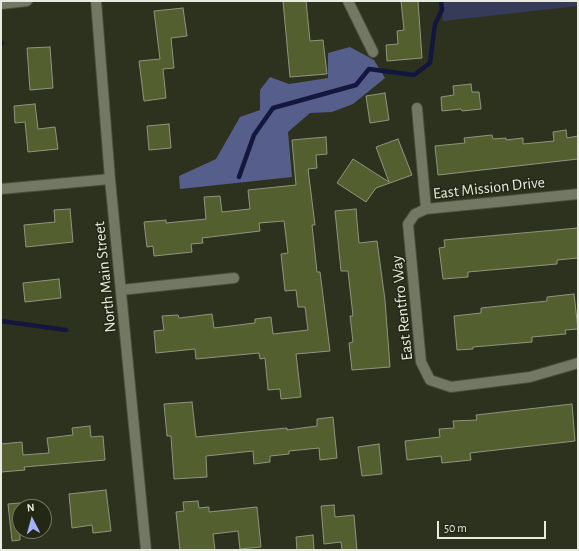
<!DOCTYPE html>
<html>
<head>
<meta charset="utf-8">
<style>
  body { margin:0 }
  #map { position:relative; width:579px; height:551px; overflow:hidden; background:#2d321f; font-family:"Alegreya Sans",sans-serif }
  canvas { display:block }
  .frame { position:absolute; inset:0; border:2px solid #e8ece0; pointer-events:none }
  .north { position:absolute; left:12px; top:499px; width:40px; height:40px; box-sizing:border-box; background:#232815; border:1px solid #727666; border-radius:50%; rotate:354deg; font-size:11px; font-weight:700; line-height:16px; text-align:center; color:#e8ece0 }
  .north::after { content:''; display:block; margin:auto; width:14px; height:18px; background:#a5b1fc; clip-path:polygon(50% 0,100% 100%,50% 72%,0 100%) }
  .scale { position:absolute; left:437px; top:521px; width:109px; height:18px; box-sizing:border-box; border:2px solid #e8ece0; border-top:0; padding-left:5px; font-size:12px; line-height:14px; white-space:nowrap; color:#e8ece0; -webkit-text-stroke:3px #232815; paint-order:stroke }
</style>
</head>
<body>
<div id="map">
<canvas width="579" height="551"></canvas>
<div class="frame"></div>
<div class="north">N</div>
<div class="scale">50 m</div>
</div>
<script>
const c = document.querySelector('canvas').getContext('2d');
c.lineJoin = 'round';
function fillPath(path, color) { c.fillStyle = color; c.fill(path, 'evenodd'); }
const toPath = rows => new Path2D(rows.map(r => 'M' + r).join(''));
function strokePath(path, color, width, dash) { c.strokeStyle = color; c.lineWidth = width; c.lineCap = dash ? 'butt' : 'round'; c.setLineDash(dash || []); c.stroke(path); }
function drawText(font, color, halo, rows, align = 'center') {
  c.font = font + ' "Alegreya Sans",sans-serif'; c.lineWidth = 3; c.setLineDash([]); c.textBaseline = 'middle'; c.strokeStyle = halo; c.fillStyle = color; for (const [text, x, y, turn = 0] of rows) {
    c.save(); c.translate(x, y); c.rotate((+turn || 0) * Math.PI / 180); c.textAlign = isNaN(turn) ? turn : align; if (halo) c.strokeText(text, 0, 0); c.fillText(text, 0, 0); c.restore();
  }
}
fillPath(toPath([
  [441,1,578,1,578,6,443,21]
]), '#363b5a');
fillPath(toPath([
  [350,47,374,60,385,78,353,104,332,112,310,113,288,132,292,177,180,189,179,176,216,159,240,117,260,110,260,90,270,77,289,84,328,78,328,53]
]), '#565e8b');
strokePath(toPath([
  [1,44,2,43],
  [239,177,254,135,273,108,356,85,369,69,414,75,430,63,435,24,442,10,441,1],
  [1,321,66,330]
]), '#13163d', 4.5);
const building = toPath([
  [283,1,306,1,310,41,323,40,327,74,290,77,283,1],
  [401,1,418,1,422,58,387,61,386,45,398,44,397,31,404,30,401,1],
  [183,8,187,36,171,38,174,68,163,69,166,98,144,101,139,61,160,59,154,11,183,8],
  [50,47,53,88,30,90,27,48,50,47],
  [471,84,472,92,479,92,481,109,462,111,461,109,442,111,441,97,454,95,453,86,471,84],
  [385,93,389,120,370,123,366,96,385,93],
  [35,104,38,129,55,127,58,149,28,152,25,122,15,123,14,106,35,104],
  [169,124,171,148,149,150,147,126,169,124],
  [566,130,567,138,578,136,578,159,438,175,435,146,465,143,464,138,492,135,493,139,506,138,506,140,523,138,523,144,554,141,553,132,566,130],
  [326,137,327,154,316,155,317,168,308,169,315,225,312,225,317,272,320,272,330,351,296,354,301,397,281,399,280,389,268,390,265,358,260,359,259,353,196,359,195,349,156,353,154,331,164,330,162,316,178,315,179,318,212,314,214,328,255,323,255,319,271,317,273,334,308,330,305,307,298,307,296,290,285,291,281,254,288,253,284,221,259,223,260,231,202,238,203,243,191,244,192,252,154,256,153,246,147,247,144,222,166,220,166,223,206,219,204,197,220,196,222,212,250,209,248,190,296,185,292,140,326,137],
  [398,139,412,175,376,188,366,202,337,183,353,159,389,182,376,147,398,139],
  [70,209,73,242,26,247,24,225,55,222,54,210,70,209],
  [356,209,359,243,377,241,385,300,390,367,352,370,349,343,353,342,350,316,353,316,348,271,341,271,335,211,356,209],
  [578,228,578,258,557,260,557,264,468,272,468,277,443,279,439,248,445,247,444,240,578,228],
  [59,279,61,298,25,302,23,283,59,279],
  [574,294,578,329,565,330,566,334,532,337,532,342,473,347,473,349,457,350,454,316,481,313,481,308,547,301,547,297,574,294],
  [192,402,196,437,287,428,287,430,317,426,317,419,333,417,337,458,320,460,319,448,289,451,289,454,270,456,270,462,254,464,253,451,206,456,207,477,174,479,171,436,167,436,164,404,192,402],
  [572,404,575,441,470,453,471,460,442,463,441,456,407,460,405,441,440,437,439,429,454,428,453,421,477,420,476,415,572,404],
  [90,426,91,437,103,436,105,460,24,467,25,470,1,472,1,444,22,442,23,455,49,453,47,438,73,435,72,428,90,426],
  [379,444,382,474,362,476,358,447,379,444],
  [106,490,111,531,93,533,92,525,72,528,69,494,106,490],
  [198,501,199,508,209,507,209,512,257,507,261,547,240,549,238,531,213,534,215,550,180,550,176,512,184,511,183,502,198,501],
  [20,503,20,540,12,541,8,504,20,503],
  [334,505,335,517,354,515,357,550,342,550,341,542,324,544,321,506,334,505],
  [313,535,314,550,297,550,296,537,313,535]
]);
fillPath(building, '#535f2e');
strokePath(building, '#8f957f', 1);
const street = toPath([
  [348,1,373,52],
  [1,4,27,1],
  [417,108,426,209],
  [1,189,110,179],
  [578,194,426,209,415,214,408,224,421,362,430,380,451,387,530,377,578,363],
  [121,290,234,278]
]);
const secondary = toPath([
  [96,1,110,179,146,550]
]);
strokePath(street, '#484c3c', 12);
strokePath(secondary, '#484c3c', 12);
strokePath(street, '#727863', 10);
strokePath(secondary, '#727863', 10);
drawText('16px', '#e8ece0', '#232815', [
  ["East Mission Drive",489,188,-6],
  ["North Main Street",105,277,-96],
  ["East Rentfro Way",402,308,-96]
]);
</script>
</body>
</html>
